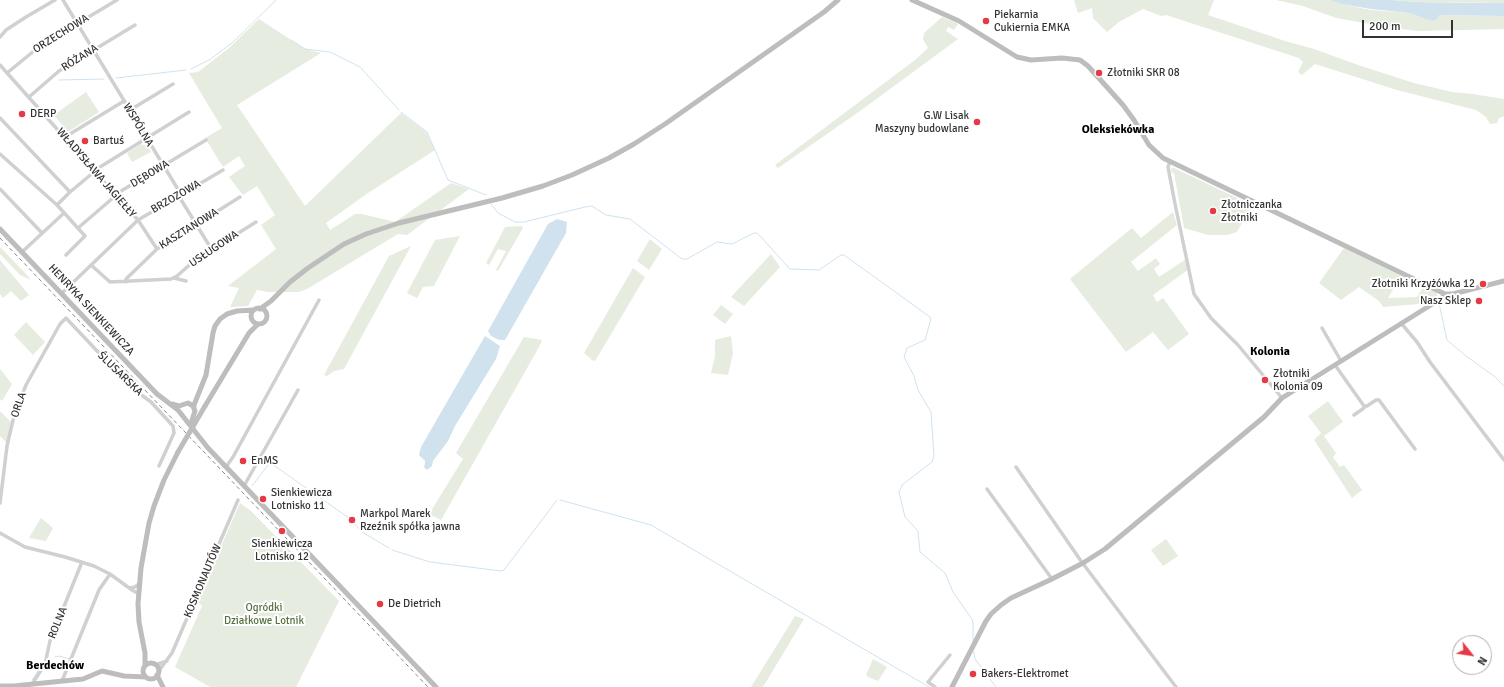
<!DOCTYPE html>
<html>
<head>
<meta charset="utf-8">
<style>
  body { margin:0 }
  #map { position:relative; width:1504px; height:687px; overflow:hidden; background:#fff; font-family:Signika,sans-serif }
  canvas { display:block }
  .north { position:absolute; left:1452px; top:635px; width:40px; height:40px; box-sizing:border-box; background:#fff; border:1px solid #adadad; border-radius:50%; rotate:120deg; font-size:11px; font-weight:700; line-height:16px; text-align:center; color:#333 }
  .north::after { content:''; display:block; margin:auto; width:14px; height:18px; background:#e63946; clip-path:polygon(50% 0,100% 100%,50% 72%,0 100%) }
  .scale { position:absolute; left:1362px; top:20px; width:91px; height:18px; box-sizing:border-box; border:2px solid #333; border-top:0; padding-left:5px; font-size:12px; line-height:14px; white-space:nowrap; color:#333; -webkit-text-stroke:3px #fff; paint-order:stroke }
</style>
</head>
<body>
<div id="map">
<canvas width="1504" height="687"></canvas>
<div class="north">N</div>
<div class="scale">200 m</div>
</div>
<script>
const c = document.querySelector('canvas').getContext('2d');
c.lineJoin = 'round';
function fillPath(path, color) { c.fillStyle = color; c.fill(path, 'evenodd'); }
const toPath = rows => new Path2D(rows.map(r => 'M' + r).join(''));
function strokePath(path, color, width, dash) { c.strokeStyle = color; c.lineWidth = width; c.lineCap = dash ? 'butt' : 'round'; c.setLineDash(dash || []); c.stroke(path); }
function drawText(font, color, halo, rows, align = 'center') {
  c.font = font + ' Signika,sans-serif'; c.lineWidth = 4; c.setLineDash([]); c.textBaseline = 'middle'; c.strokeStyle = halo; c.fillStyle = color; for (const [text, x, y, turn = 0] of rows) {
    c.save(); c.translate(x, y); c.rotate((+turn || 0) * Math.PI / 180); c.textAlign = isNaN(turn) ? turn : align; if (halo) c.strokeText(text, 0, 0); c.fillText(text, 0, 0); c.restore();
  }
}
fillPath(toPath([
  [1074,0,1214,0,1208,15,1285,41,1314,49,1358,65,1414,83,1452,92,1472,94,1504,99,1504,116,1499,118,1497,123,1490,124,1486,117,1476,110,1397,90,1315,64,1302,75,1298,72,1303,62,1299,58,1166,15,1161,16,1143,9,1119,22,1107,32,1093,18,1092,8,1078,13],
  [1276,0,1330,0,1341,4,1371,10,1410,13,1423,18,1439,15,1504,16,1504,29,1417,31,1387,27,1336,18,1303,6],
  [1391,0,1504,0,1504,3,1416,2],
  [942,17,958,24,954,30,948,27,946,31,958,39,860,111,778,168,775,165,915,60,928,48,923,39,924,33],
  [259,19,305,49,321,53,237,105,305,206,401,113,426,132,435,150,365,195,326,223,330,230,355,214,362,214,395,222,451,183,469,189,407,235,398,234,307,289,299,292,268,292,257,290,248,306,230,307,239,288,228,286,276,249,261,225,275,215,257,186,243,195,229,177,245,166,239,156,223,167,205,138,222,128,189,73,198,72,229,48],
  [86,92,99,112,68,132,54,115],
  [141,144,148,147,151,152,132,162,127,153],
  [1172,167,1252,205,1237,232,1227,235,1208,235,1184,228,1174,173,1172,173,1171,169],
  [1173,212,1177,225,1131,262,1138,271,1156,258,1160,264,1154,269,1159,277,1186,259,1189,269,1153,295,1157,302,1163,298,1189,334,1168,350,1153,332,1126,352,1070,279,1132,228,1141,238],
  [522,226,523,228,498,271,496,270,506,251,498,249,489,265,486,263,505,227],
  [460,236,434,286,423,287,417,298,407,293,435,240],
  [650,239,662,249,649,270,637,261],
  [411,246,344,369,334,371,327,376,324,375,389,256],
  [0,247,27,275,31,280,20,275,0,254],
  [1344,248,1401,276,1388,298,1417,297,1424,286,1436,291,1438,299,1431,303,1383,307,1379,301,1359,287,1341,300,1319,283],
  [771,254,780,267,744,306,731,297],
  [0,260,29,295,21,301,11,291,3,298,0,294],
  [633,268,645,277,595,361,592,360,584,353],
  [721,305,733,314,725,324,713,315],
  [26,322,45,342,33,355,14,335],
  [731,336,733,353,728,375,711,373,715,356,715,340],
  [524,337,542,340,539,347,441,520,429,514,463,459,456,453],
  [0,369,12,384,2,401,0,399],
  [1328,401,1343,422,1324,436,1336,453,1333,457,1340,467,1344,465,1362,490,1352,498,1314,440,1321,433,1308,416],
  [0,411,11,422,7,443,0,436],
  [240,503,251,511,339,601,296,687,210,687,175,667,202,606,198,602,198,599],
  [41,518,53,528,46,541,29,538],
  [1166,539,1178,556,1163,566,1151,550],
  [795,616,804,619,763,687,751,687],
  [873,659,887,667,878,681,868,677,866,675]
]), '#e6ecdf');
fillPath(toPath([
  [1330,0,1391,0,1416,2,1471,3,1504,3,1504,16,1439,15,1437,19,1433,21,1423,18,1410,13,1371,9,1341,4],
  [557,219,567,222,566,233,505,340,499,340,491,336,488,331,548,224],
  [485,336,500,346,496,359,455,426,448,441,433,461,432,466,427,470,424,467,425,463,425,461,419,455,421,447]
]), '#cfe2ee');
strokePath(toPath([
  [291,40,305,49,330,52,360,67,399,110],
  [191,69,209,60,232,43,276,0],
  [116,78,186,70],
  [59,80,104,79],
  [401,112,427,132,448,180,486,195],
  [491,204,498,213,515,222,524,222,585,207,592,206,606,215,630,219,682,259,687,259,717,242,732,244,754,233,757,233,760,236,790,269,819,270,841,255,844,255,930,317,931,319,925,340,907,348,904,357,914,376,918,390,931,412,934,456,932,462,902,485,899,492,905,517,918,531,920,552,945,573,953,592,972,619,973,623,973,641],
  [1439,303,1447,340,1466,356,1494,376,1504,386],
  [252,486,268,465,272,464,349,518,362,532,389,548],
  [560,500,651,525,929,687],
  [392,550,430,562,501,571,504,570,557,500],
  [974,652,975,659,996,687],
  [55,657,59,656,70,659],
  [72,660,80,662],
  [32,680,44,662]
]), '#cfe2ee', 1);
strokePath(toPath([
  [63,0,179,191,180,198,212,250],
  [0,37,6,30,26,17,55,0],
  [0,65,138,220,157,249],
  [7,73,40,46,117,0],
  [29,97,59,71,135,25],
  [130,110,173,84],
  [0,118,70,192],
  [65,137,124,101],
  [0,154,57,205,85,236,66,255],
  [1170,162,1168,167,1175,204,1194,294,1211,318,1238,345,1282,398],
  [0,189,42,233],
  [57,205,70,192,100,167,189,112],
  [78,228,121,191,206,140],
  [22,252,64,213],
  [91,265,110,282,171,279,177,276,194,261,256,222],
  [174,278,186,281],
  [126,282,126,279,157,249,240,197],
  [62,293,138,220,223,170],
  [1401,323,1417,342,1430,362,1504,460],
  [1322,328,1341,361],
  [1335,365,1364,406],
  [1364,406,1367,406,1376,400,1379,400,1415,449],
  [1354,415,1364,408,1364,406],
  [226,467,233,457,319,300],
  [1016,467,1081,561,1176,687],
  [244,486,298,390],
  [987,489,1052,579],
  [0,503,7,446,14,416,26,385,60,324,66,318,132,388,151,402,173,426,174,433,159,466],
  [0,533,25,547,65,557,94,566,110,574,132,590,139,594],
  [129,588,135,587,139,584],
  [155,665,167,661],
  [158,672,172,653,238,500],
  [62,681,99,590,110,574],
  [34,684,34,681,45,664,50,641,82,562],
  [935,687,928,682,950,655]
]), '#d0d0d0', 3.5);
strokePath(toPath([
  [912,0,959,21,1017,57,1031,60,1062,58,1080,60,1088,66,1123,105,1134,120,1149,145,1163,158,1445,294,1453,294,1504,281],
  [0,229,157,394,178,410,208,448,436,687],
  '251 316a8 8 0 1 1 16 0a8 8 0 1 1-16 0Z',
  [260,309,271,301,290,282,308,268,344,244,366,234,399,223,502,198,543,186,572,175,609,158,634,144,665,124,824,12,838,0],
  [172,404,179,406,188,403,193,406,195,411,192,420,193,428],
  [205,406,249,333,258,324],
  [194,408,194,405,206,375,213,333,215,326,220,319,227,314,237,311,253,310],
  '143 671a8 8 0 1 1 16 0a8 8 0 1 1-16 0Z',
  [145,666,145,653,139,622,138,604,141,568,149,523,154,506,164,480,178,452],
  [157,675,163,687],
  [0,686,14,686,83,679,102,671,124,676,146,677],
  [952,687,986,621,991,614,1001,605,1011,598,1052,579,1083,563,1105,549,1264,417,1282,398,1442,298,1445,294]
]), '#bdbdbd', 5);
strokePath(toPath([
  [0,238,428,687]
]), '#888', 1, [4, 3]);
strokePath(toPath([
  [178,452,205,406]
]), '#bdbdbd', 5);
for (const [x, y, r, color] of [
  [986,21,4,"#e63946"],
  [1099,73,4,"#e63946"],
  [22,114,4,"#e63946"],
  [977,122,4,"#e63946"],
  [85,141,4,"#e63946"],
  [1213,211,4,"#e63946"],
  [1483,284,4,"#e63946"],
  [1479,301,4,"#e63946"],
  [1265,380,4,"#e63946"],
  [243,461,4,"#e63946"],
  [263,499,4,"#e63946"],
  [352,520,4,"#e63946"],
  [282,531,4,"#e63946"],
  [380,604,4,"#e63946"],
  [973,674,4,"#e63946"]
]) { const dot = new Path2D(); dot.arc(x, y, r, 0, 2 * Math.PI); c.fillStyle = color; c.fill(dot); strokePath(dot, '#fff', 1.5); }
drawText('11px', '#333', '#fff', [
  ["Piekarnia",994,15],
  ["Cukiernia EMKA",994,28],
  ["Złotniki SKR 08",1107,73],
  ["DERP",30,114],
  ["G.W Lisak",969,116,"right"],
  ["Maszyny budowlane",969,129,"right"],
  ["Bartuś",93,141],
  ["Złotniczanka",1221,205],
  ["Złotniki",1221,218],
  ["Złotniki Krzyżówka 12",1475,284,"right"],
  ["Nasz Sklep",1471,301,"right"],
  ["Złotniki",1273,374],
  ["Kolonia 09",1273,387],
  ["EnMS",251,461],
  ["Sienkiewicza",271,493],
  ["Lotnisko 11",271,506],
  ["Markpol Marek",360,514],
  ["Rzeźnik spółka jawna",360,527],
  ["Sienkiewicza",282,544,"center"],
  ["Lotnisko 12",282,557,"center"],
  ["De Dietrich",388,604],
  ["Bakers-Elektromet",981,674]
], 'left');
drawText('11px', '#333', '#fff', [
  ["ORZECHOWA",61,34,-32],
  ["RÓŻANA",80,58,-32],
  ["WSPÓLNA",138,125,59],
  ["WŁADYSŁAWA JAGIEŁŁY",96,173,49],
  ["DĘBOWA",150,174,-31],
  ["BRZOZOWA",176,197,-30],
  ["KASZTANOWA",189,229,-32],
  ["USŁUGOWA",214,249,-34],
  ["HENRYKA SIENKIEWICZA",91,310,47],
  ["ŚLUSARSKA",120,374,44],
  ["ORLA",19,405,-71],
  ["KOSMONAUTÓW",203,581,-67],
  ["ROLNA",58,623,-68]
]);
drawText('11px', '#56703f', '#fff', [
  ["Ogródki",264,608],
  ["Działkowe Lotnik",264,621]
]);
drawText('bold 12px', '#000', '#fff', [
  ["Oleksiekówka",1118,130],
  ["Kolonia",1270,352],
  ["Berdechów",55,666]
]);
</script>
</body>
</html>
